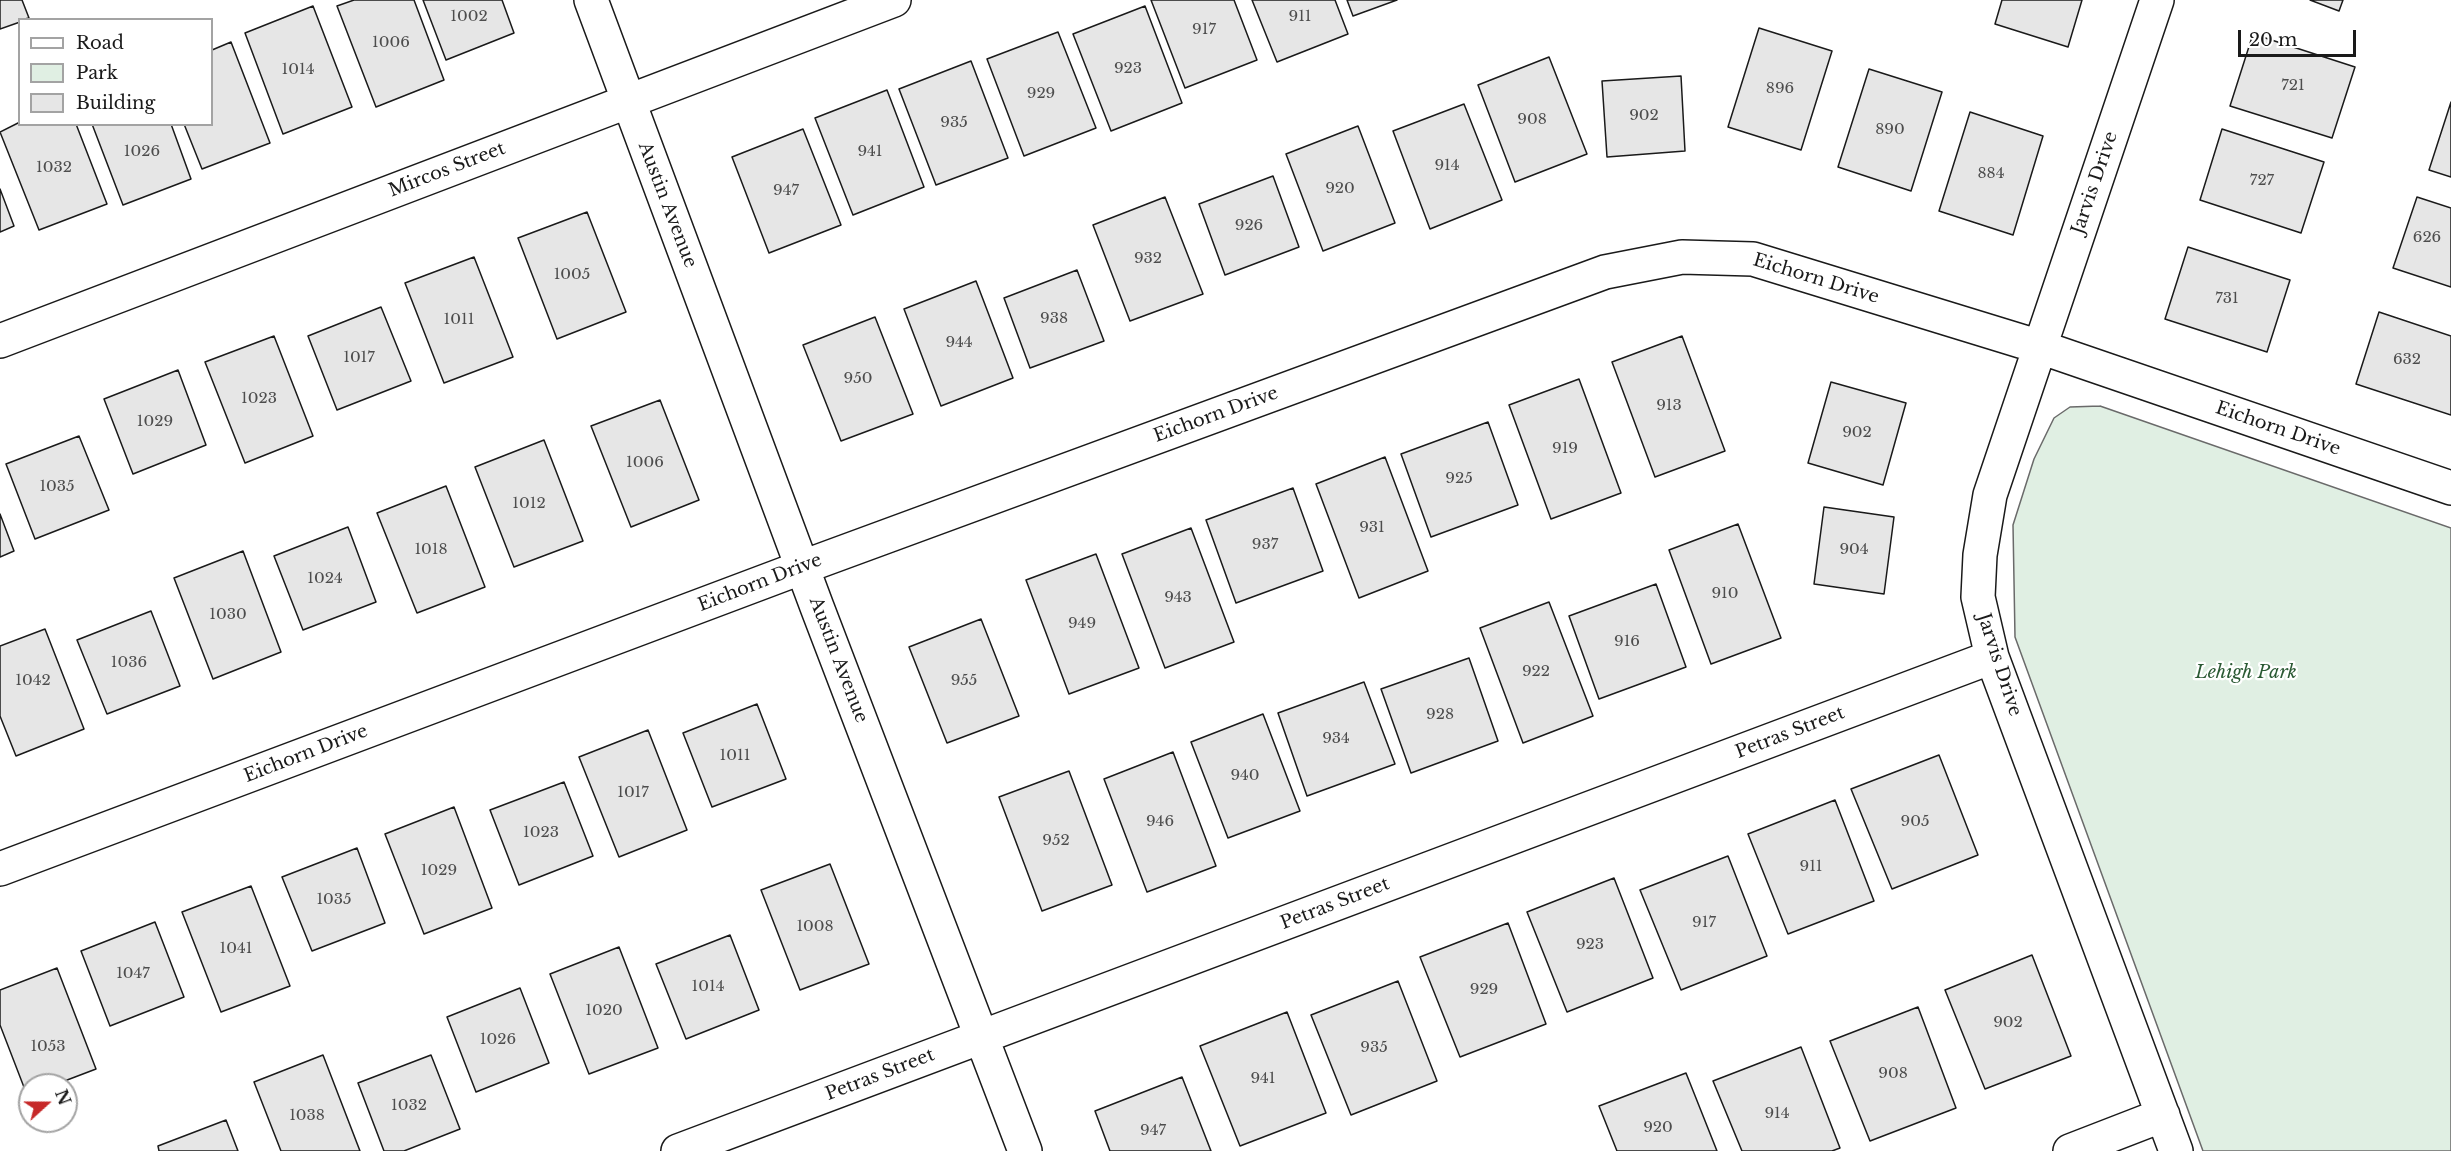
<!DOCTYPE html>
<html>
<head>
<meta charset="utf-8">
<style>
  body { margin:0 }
  #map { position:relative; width:2451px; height:1151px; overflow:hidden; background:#fff; font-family:"Libre Baskerville",serif }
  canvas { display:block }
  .legend { position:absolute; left:18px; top:18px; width:195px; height:108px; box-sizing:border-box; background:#fff; border:2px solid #a3a3a3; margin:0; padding:8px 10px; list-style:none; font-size:18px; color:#1a1a1a }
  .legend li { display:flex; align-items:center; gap:12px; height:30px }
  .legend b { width:30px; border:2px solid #a3a3a3 }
  .north { position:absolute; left:18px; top:1073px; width:60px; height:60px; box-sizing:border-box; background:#fff; border:2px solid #a3a3a3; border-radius:50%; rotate:69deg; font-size:16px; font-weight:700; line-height:24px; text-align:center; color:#1a1a1a }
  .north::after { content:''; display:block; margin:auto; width:21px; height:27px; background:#c62828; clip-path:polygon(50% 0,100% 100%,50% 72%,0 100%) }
  .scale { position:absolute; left:2238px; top:30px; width:118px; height:27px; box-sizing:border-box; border:3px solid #1a1a1a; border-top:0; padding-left:8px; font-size:18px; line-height:21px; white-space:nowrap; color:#1a1a1a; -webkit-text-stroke:4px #fff; paint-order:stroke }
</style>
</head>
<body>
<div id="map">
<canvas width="2451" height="1151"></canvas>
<ul class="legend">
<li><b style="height:8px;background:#fff"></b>Road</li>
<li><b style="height:16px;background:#e0efe3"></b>Park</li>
<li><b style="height:16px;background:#e6e6e6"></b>Building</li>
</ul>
<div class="north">N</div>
<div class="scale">20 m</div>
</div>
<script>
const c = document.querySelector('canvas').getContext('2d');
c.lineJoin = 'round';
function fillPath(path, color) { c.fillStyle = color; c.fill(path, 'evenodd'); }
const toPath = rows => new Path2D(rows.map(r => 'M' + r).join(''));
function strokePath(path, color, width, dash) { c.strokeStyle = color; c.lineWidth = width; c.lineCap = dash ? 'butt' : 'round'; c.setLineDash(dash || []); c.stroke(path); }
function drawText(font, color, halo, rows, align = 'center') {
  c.font = font + ' "Libre Baskerville",serif'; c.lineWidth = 4.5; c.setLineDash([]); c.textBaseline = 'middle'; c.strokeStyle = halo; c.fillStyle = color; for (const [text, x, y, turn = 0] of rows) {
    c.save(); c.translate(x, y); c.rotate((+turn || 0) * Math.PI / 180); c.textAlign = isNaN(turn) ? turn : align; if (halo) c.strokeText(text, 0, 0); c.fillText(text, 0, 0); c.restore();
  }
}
const green = toPath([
  [2100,406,2451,528,2451,1151,2203,1151,2015,637,2013,525,2034,459,2054,418,2070,407,2100,406]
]);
fillPath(green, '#e0efe3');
strokePath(green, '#6a6a6a', 1.5);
const building = toPath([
  [0,0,22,0,29,18,20,20,20,22,0,29,0,0],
  [354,0,414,0,444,80,376,107,337,6,354,0],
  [423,0,502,0,514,33,446,60,423,0],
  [1151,0,1234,0,1257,60,1185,88,1151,0],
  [1252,0,1335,0,1348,34,1277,62,1252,0],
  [1347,0,1397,0,1353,16,1347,0],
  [2002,0,2082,0,2068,47,1995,24,2002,0],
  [2310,0,2343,0,2339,11,2310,0],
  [313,6,352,107,283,134,245,33,313,6],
  [1145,6,1182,103,1111,131,1073,34,1145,6],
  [1759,28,1832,51,1801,150,1728,127,1759,28],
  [1058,32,1096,128,1024,156,987,59,1058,32],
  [2253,34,2355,67,2332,138,2230,106,2253,34],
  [231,42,270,143,202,169,184,124,212,124,212,50,231,42],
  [1549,57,1587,154,1515,182,1478,85,1549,57],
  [971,61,1008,158,936,185,899,89,971,61],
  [1869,69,1942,92,1911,191,1838,167,1869,69],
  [1681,76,1685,151,1607,157,1602,81,1681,76],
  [887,90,924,187,853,215,815,118,887,90],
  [2451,102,2451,177,2429,170,2451,102],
  [1464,104,1502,200,1430,229,1393,131,1464,104],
  [1970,112,2043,136,2013,235,1939,211,1970,112],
  [20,122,20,124,76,124,107,204,39,230,0,132,20,122],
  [92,124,171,124,191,179,123,205,92,124],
  [1358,126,1395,223,1323,251,1286,154,1358,126],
  [803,129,841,225,769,253,732,157,803,129],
  [2222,129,2324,162,2301,233,2200,200,2222,129],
  [1273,176,1299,247,1225,275,1199,204,1273,176],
  [0,189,14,226,0,232,0,189],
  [1165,197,1203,294,1130,321,1093,225,1165,197],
  [2417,197,2451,208,2451,287,2393,268,2417,197],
  [587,212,626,312,557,339,518,238,587,212],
  [2188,247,2290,280,2267,352,2165,319,2188,247],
  [474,257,513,357,444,383,405,283,474,257],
  [1077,270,1104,341,1030,368,1004,298,1077,270],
  [976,281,1013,378,941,406,904,309,976,281],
  [381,307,411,381,337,410,308,336,381,307],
  [2379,312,2451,336,2451,415,2356,384,2379,312],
  [875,317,913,414,841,441,803,345,875,317],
  [274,336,313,436,245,463,205,362,274,336],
  [1682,336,1725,451,1655,477,1612,362,1682,336],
  [178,370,206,445,133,474,104,399,178,370],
  [1579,379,1621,493,1551,519,1509,405,1579,379],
  [1831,382,1906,403,1883,485,1808,463,1831,382],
  [660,400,699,500,631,527,591,426,660,400],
  [1488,422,1518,505,1431,537,1401,454,1488,422],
  [79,436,109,510,35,539,6,464,79,436],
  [544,440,583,541,514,567,475,467,544,440],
  [1385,457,1428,571,1359,598,1316,484,1385,457],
  [446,486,485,587,417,613,377,513,446,486],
  [1293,488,1323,571,1236,603,1206,520,1293,488],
  [1824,507,1894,517,1884,594,1814,584,1824,507],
  [0,514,14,551,0,557,0,514],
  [1738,524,1781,638,1711,664,1669,550,1738,524],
  [348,527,376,602,303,630,274,556,348,527],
  [1191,528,1234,642,1165,668,1122,554,1191,528],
  [243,551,281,652,213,679,174,578,243,551],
  [1096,554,1139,668,1069,694,1026,580,1096,554],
  [1656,584,1686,667,1599,699,1569,616,1656,584],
  [1549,602,1593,716,1523,743,1480,628,1549,602],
  [151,611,180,686,107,714,77,640,151,611],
  [981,619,1019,716,947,743,909,647,981,619],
  [45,629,84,729,16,756,0,716,0,646,45,629],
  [1469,658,1498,741,1411,773,1381,689,1469,658],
  [1364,682,1395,764,1307,796,1278,713,1364,682],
  [757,704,786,779,712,807,683,733,757,704],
  [1263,714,1300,811,1228,838,1191,742,1263,714],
  [648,730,687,830,619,857,579,757,648,730],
  [1173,752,1216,866,1147,892,1104,779,1173,752],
  [1939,755,1978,855,1892,889,1851,789,1939,755],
  [1069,771,1112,885,1042,911,999,797,1069,771],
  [564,782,593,856,519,885,490,810,564,782],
  [1835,800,1874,901,1788,934,1748,834,1835,800],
  [454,807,492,908,424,934,385,834,454,807],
  [357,848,385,923,312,951,282,877,357,848],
  [1728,856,1767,956,1681,990,1640,890,1728,856],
  [830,864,869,964,800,990,761,890,830,864],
  [1614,878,1653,978,1567,1012,1527,912,1614,878],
  [251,886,290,986,221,1012,182,912,251,886],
  [155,922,184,997,110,1026,81,951,155,922],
  [1508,923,1546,1024,1460,1057,1420,957,1508,923],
  [730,935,759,1010,686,1039,656,964,730,935],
  [619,947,658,1048,589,1074,550,974,619,947],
  [2032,955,2071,1056,1985,1089,1945,990,2032,955],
  [57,968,96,1069,54,1085,30,1085,30,1094,27,1095,0,1025,0,990,57,968],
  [1398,981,1437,1081,1351,1115,1311,1015,1398,981],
  [520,988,549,1063,476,1092,447,1017,520,988],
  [1918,1007,1956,1108,1870,1141,1830,1041,1918,1007],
  [1287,1012,1326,1113,1240,1146,1200,1046,1287,1012],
  [1801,1047,1840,1148,1832,1151,1742,1151,1713,1081,1801,1047],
  [323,1055,360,1151,281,1151,254,1082,323,1055],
  [431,1055,460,1129,404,1151,384,1151,358,1083,431,1055],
  [1686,1073,1717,1151,1617,1151,1599,1106,1686,1073],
  [1182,1077,1211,1151,1110,1151,1095,1111,1182,1077],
  [226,1120,238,1151,159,1151,158,1146,226,1120]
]);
fillPath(building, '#e6e6e6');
strokePath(building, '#1a1a1a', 1.5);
const minor = toPath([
  [591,0,817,607,1025,1151],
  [2157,0,1990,495,1980,555,1978,597,1992,657,2176,1151],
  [0,341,894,0],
  [0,869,803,567,1605,272,1682,257,1753,259,2040,347,2451,488],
  [678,1151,1992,657],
  [2070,1151,2163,1115]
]);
strokePath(minor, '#1a1a1a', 36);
strokePath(minor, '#fff', 33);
drawText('15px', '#4d4d4d', null, [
  ["1002",469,17],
  ["911",1300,17],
  ["917",1204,30],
  ["1006",391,43],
  ["923",1128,69],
  ["1014",298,70],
  ["721",2293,86],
  ["896",1780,89],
  ["929",1041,94],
  ["902",1644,116],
  ["908",1532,120],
  ["935",954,123],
  ["890",1890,130],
  ["1026",142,152],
  ["941",870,152],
  ["914",1447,166],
  ["1032",54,168],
  ["884",1991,174],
  ["727",2262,181],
  ["920",1340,189],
  ["947",786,191],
  ["926",1249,226],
  ["626",2427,238],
  ["932",1148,259],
  ["1005",572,275],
  ["731",2227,299],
  ["938",1054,319],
  ["1011",459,320],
  ["944",959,343],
  ["1017",359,358],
  ["632",2407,360],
  ["950",858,379],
  ["1023",259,399],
  ["913",1669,406],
  ["1029",155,422],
  ["902",1857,433],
  ["919",1565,449],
  ["1006",645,463],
  ["925",1459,479],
  ["1035",57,487],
  ["1012",529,504],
  ["931",1372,528],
  ["937",1265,545],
  ["1018",431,550],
  ["904",1854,550],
  ["1024",325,579],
  ["910",1725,594],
  ["943",1178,598],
  ["1030",228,615],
  ["949",1082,624],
  ["916",1627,642],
  ["1036",129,663],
  ["922",1536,672],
  ["1042",33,681],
  ["955",964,681],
  ["928",1440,715],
  ["934",1336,739],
  ["1011",735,756],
  ["940",1245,776],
  ["1017",633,793],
  ["946",1160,822],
  ["905",1915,822],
  ["1023",541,833],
  ["952",1056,841],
  ["911",1811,867],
  ["1029",439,871],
  ["1035",334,900],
  ["917",1704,923],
  ["1008",815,927],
  ["923",1590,945],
  ["1041",236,949],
  ["1047",133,974],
  ["1014",708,987],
  ["929",1484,990],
  ["1020",604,1011],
  ["902",2008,1023],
  ["1026",498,1040],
  ["1053",48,1047],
  ["935",1374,1048],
  ["908",1893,1074],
  ["941",1263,1079],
  ["1032",409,1106],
  ["914",1777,1114],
  ["1038",307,1116],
  ["920",1658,1128],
  ["947",1153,1131]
]);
drawText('18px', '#1a1a1a', '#fff', [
  ["Mircos Street",447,170,-21],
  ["Jarvis Drive",2095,183,-71],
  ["Austin Avenue",667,205,69],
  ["Eichorn Drive",1816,279,17],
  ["Eichorn Drive",1216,415,-20],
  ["Eichorn Drive",2278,429,19],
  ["Eichorn Drive",760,583,-21],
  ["Austin Avenue",838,660,69],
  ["Jarvis Drive",1999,665,72],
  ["Petras Street",1790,733,-21],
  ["Eichorn Drive",306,754,-21],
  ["Petras Street",1335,904,-21],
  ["Petras Street",880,1075,-21]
]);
drawText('italic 18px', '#2b5a34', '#fff', [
  ["Lehigh Park",2246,673]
]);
</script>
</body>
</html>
